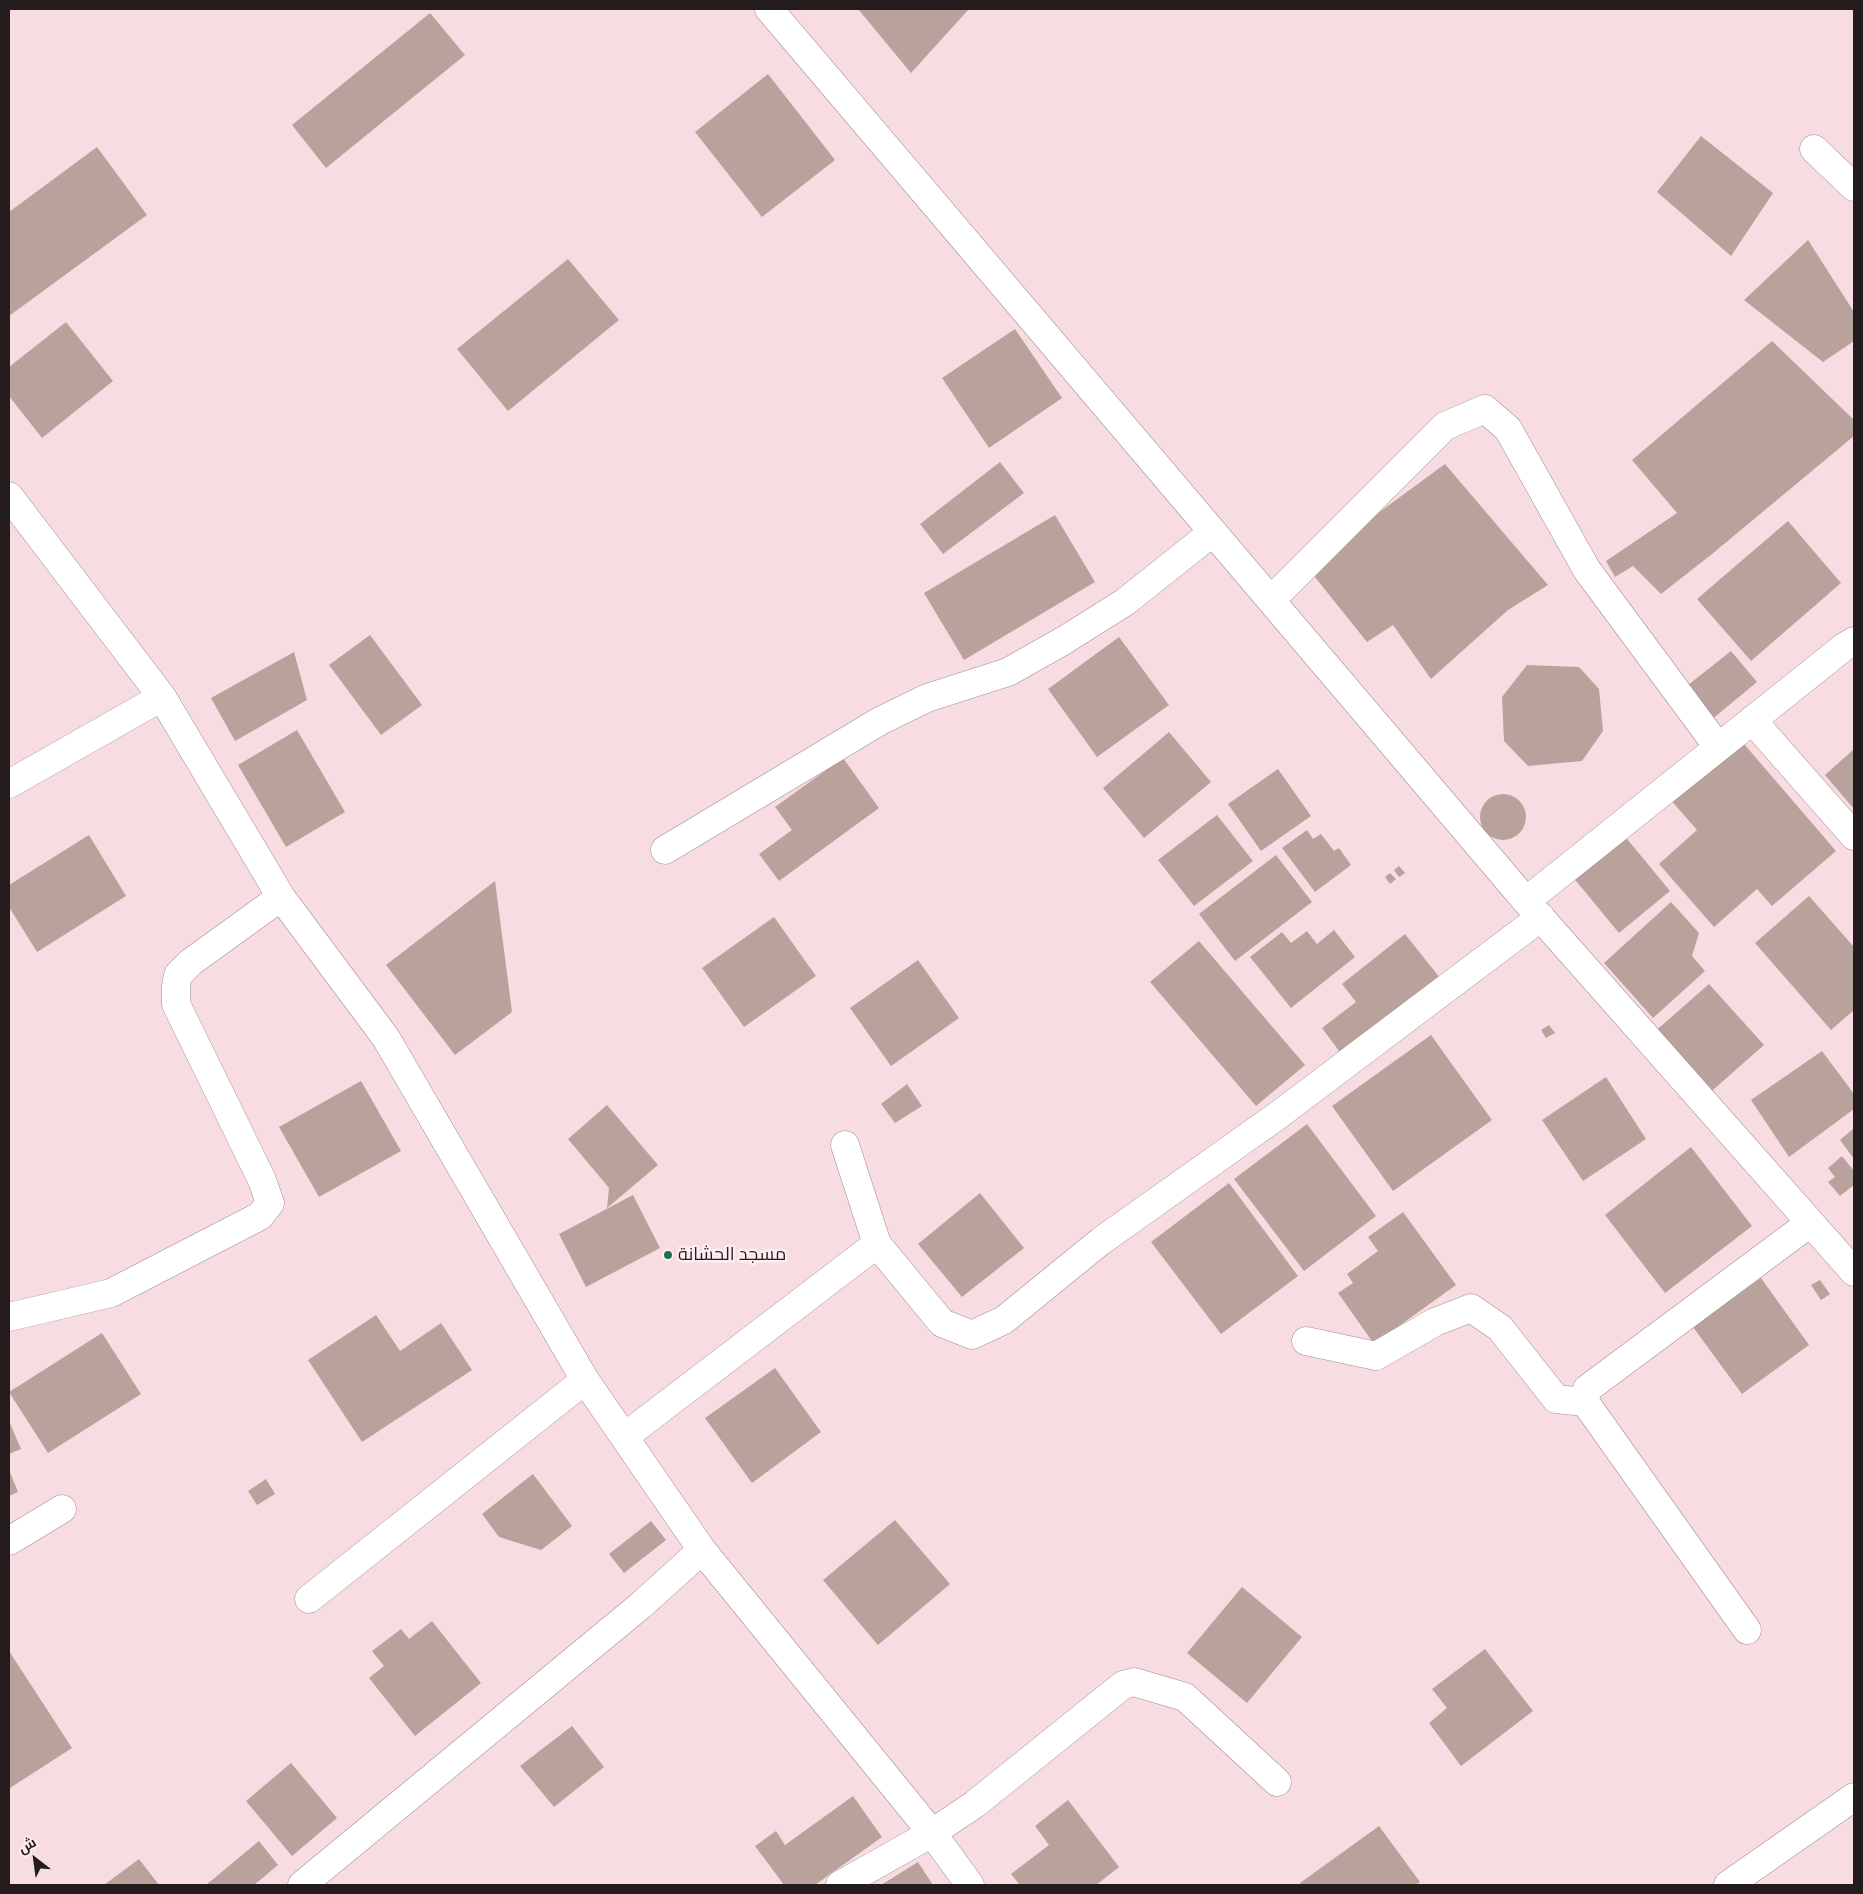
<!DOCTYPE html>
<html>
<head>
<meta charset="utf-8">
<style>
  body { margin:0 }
  #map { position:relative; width:1863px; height:1894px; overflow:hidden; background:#f7dde2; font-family:"Zilla Slab",Cairo,serif }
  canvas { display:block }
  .frame { position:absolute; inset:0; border:10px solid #241b1d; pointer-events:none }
  .north { position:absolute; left:10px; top:1834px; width:50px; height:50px; -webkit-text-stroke:4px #fdedf0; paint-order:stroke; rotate:330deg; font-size:14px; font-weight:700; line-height:20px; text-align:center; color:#241b1d }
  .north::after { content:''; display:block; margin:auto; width:18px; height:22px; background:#241b1d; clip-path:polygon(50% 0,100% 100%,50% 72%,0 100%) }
</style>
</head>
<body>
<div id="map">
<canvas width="1863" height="1894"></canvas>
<div class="frame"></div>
<div class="north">ش</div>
</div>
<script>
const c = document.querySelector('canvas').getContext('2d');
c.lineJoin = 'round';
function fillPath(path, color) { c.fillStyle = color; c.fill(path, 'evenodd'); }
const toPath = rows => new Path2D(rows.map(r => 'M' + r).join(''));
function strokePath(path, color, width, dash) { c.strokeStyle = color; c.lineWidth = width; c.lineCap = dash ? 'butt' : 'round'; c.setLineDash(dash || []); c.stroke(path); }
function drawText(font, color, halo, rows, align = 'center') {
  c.font = font + ' "Zilla Slab",Cairo,serif'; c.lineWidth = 5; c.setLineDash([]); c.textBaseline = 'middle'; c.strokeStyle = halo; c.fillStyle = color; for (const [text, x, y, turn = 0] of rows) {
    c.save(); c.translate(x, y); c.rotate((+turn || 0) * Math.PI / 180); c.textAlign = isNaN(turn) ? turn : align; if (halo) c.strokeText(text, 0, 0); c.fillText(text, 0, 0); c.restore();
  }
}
fillPath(toPath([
  [858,9,969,9,911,73],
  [430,13,465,55,326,168,292,125],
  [768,74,835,160,762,217,695,132],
  [1701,136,1773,193,1731,256,1657,192],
  [97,147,147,215,9,316,9,212],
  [1808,240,1854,312,1854,341,1823,362,1744,300],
  [568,259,619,320,508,411,457,349],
  [66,322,113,381,42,438,9,396,9,367],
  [1015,329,1062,398,989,448,942,378],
  [1772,341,1854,420,1854,436,1712,554,1661,594,1633,566,1615,577,1606,561,1677,513,1632,460],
  [1000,462,1024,493,943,554,920,524],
  [1445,464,1548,585,1508,610,1431,679,1393,625,1367,642,1306,566],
  [1055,515,1095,582,964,660,924,593],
  [1788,521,1841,583,1751,661,1697,599],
  [370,635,422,705,381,735,329,665],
  [1119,637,1169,705,1097,757,1048,689],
  [1731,651,1757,682,1705,725,1678,693],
  [294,652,307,700,235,741,211,698],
  [1527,665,1579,667,1599,689,1603,731,1582,761,1528,766,1504,741,1502,697],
  [297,730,345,812,286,847,238,765],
  [1169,732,1211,782,1144,838,1103,788],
  [1738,737,1836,851,1772,906,1757,889,1714,927,1659,864,1697,830,1668,797],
  [1854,749,1854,809,1825,775],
  [843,758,879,808,779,881,759,854,792,830,775,807],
  [1278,769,1311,816,1261,851,1228,804],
  '1480 817a23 23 0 1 1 46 0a23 23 0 1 1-46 0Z',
  [1217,815,1253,861,1194,906,1158,860],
  [1307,830,1313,839,1321,834,1334,851,1339,848,1351,865,1315,892,1282,848],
  [1623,834,1670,891,1619,933,1572,876],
  [89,835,126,896,37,952,9,907,9,885],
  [1276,855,1312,902,1235,961,1199,914],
  [1399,866,1405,873,1399,877,1394,870],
  [1390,873,1396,879,1390,884,1385,877],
  [495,881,512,1012,455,1055,386,965],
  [1809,896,1854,947,1854,1010,1831,1030,1755,943],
  [1671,902,1699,933,1692,956,1705,971,1653,1018,1604,963],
  [774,917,816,976,744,1027,702,968],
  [1334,930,1355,957,1291,1008,1250,957,1282,932,1291,943,1307,931,1317,944],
  [1405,934,1440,978,1342,1055,1322,1028,1356,1002,1342,984],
  [1199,941,1305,1065,1256,1106,1150,982],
  [918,960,959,1018,891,1066,850,1008],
  [1709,984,1764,1045,1706,1096,1652,1034],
  [1549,1025,1555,1033,1546,1038,1541,1030],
  [1431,1035,1492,1120,1393,1191,1332,1106],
  [1822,1051,1854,1094,1854,1109,1789,1157,1751,1100],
  [1606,1077,1646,1139,1583,1181,1542,1120],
  [361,1081,401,1151,319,1197,279,1127],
  [907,1084,922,1106,895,1123,881,1104],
  [607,1105,658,1165,607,1208,609,1188,568,1139],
  [1307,1124,1376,1216,1304,1271,1234,1179],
  [1854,1128,1854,1159,1840,1140],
  [1691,1147,1752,1226,1665,1293,1605,1215],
  [1842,1156,1854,1171,1854,1185,1840,1196,1828,1182,1835,1177,1828,1168],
  [1229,1183,1298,1276,1221,1334,1151,1242],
  [980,1193,1024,1248,962,1297,918,1244],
  [633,1195,660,1248,586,1287,559,1234],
  [1403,1212,1456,1285,1374,1344,1338,1293,1353,1283,1347,1274,1378,1251,1368,1237],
  [1761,1278,1809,1345,1742,1394,1693,1327],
  [1820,1280,1830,1294,1821,1300,1811,1285],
  [376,1315,400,1351,441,1323,472,1370,362,1442,308,1360],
  [102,1333,141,1394,48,1453,9,1392],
  [775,1368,821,1432,752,1483,705,1418],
  [9,1421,21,1449,9,1454],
  [9,1470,18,1492,9,1496],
  [533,1474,572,1526,541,1550,499,1537,482,1514],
  [266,1479,275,1494,257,1505,248,1491],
  [895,1520,950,1584,878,1645,823,1580],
  [651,1521,666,1540,624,1573,609,1554],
  [1242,1587,1302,1637,1247,1703,1187,1653],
  [432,1621,481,1683,415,1736,369,1678,384,1666,372,1651,401,1629,409,1639],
  [1485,1649,1533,1711,1461,1766,1429,1723,1447,1708,1432,1689],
  [9,1651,72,1748,10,1788,9,1787],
  [572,1726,604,1767,554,1807,520,1766],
  [291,1763,337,1818,292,1856,246,1801],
  [853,1796,882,1837,815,1885,784,1885,755,1846,776,1831,785,1845],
  [1068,1800,1119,1867,1096,1885,1020,1885,1011,1874,1049,1845,1035,1826],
  [1379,1826,1420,1882,1416,1885,1301,1885,1300,1883],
  [259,1841,278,1865,254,1885,206,1885],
  [139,1859,159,1885,104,1885],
  [918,1862,933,1885,881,1885]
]), '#b9a29c');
const street = toPath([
  [769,9,1526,901,1854,1272],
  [1814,149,1854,187],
  [9,496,162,697,281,897,386,1038,585,1380,702,1550,932,1833,970,1885],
  [1271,600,1445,426,1485,409,1508,429,1587,570,1718,747],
  [1752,720,1854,836],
  [9,784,162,697],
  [665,850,880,721,927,698,1008,672,1063,641,1125,602,1213,532],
  [1526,901,1844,647,1854,641],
  [845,1145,877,1244,942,1323,972,1335,1004,1320,1101,1241,1277,1116,1541,917],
  [9,1317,111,1293,260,1216,270,1203,262,1180,176,1004,176,986,178,975,191,962,281,897],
  [1306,1341,1376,1356,1435,1322,1471,1308,1500,1328,1556,1399,1585,1402],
  [624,1437,877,1244],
  [9,1541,62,1509],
  [309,1599,585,1380],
  [1747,1630,1585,1402,1587,1389,1810,1223],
  [302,1885,640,1606,702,1550],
  [840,1885,932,1833,975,1804,1123,1685,1134,1682,1185,1697,1277,1782],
  [1728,1885,1854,1797]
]);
strokePath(street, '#a38b90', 29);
strokePath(street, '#fff', 28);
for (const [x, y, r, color] of [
  [668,1255,5,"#1d7447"]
]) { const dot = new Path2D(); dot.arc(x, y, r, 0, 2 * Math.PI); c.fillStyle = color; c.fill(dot); strokePath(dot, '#fdedf0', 2); }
drawText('18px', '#241b1d', '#fdedf0', [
  ["مسجد الحشانة",678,1255]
], 'left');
</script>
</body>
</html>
